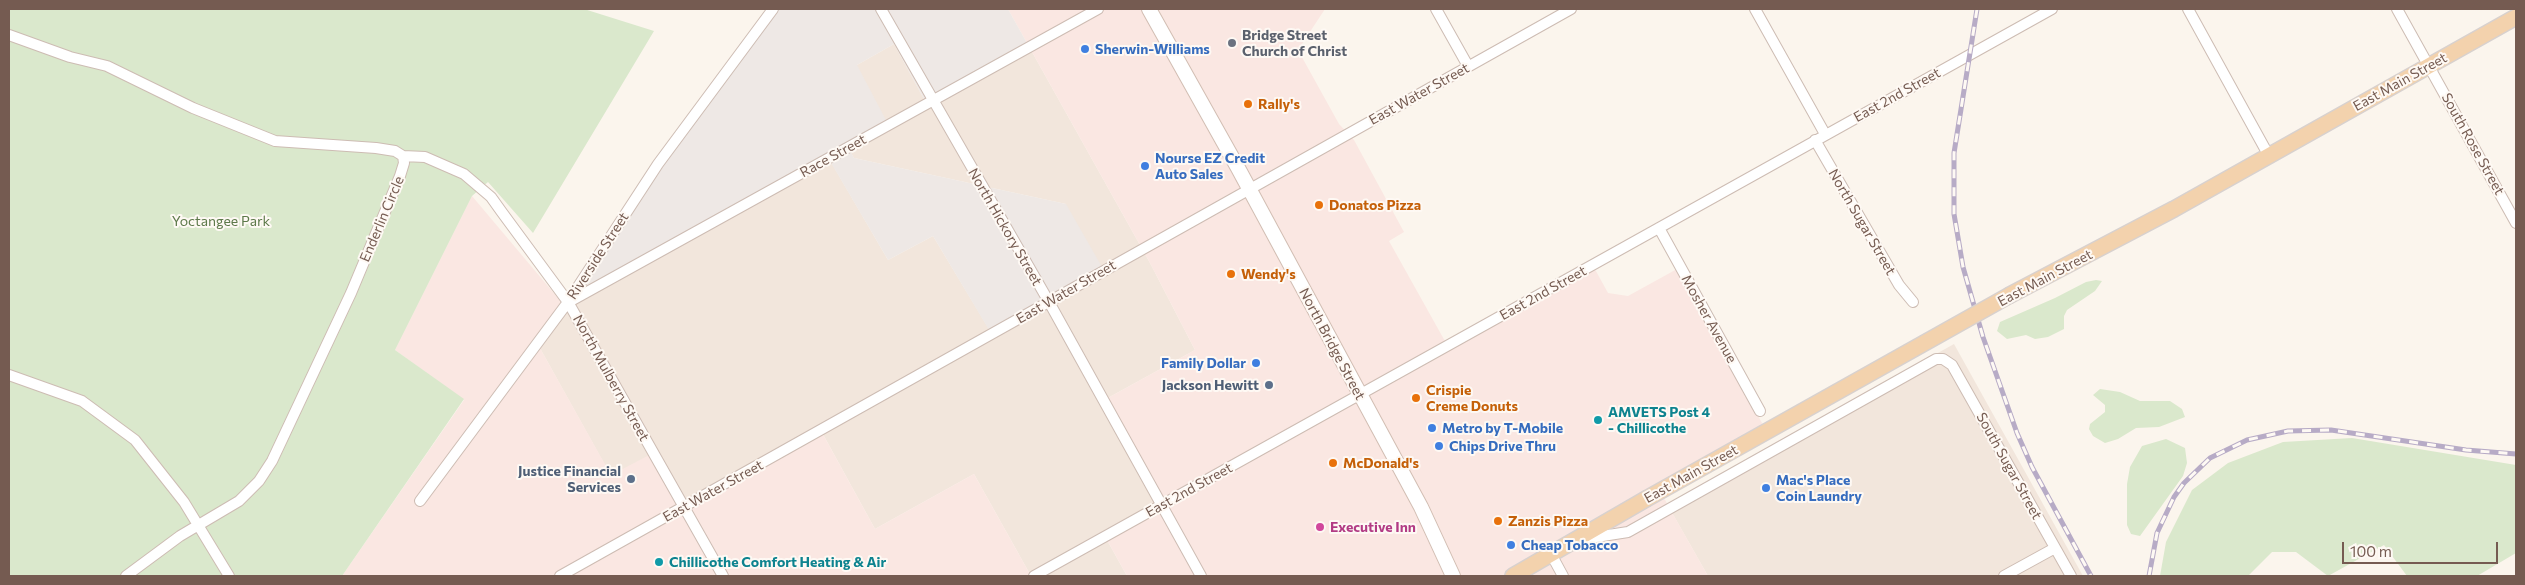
<!DOCTYPE html>
<html>
<head>
<meta charset="utf-8">
<style>
  body { margin:0 }
  #map { position:relative; width:2525px; height:585px; overflow:hidden; background:#fbf5ed; font-family:Commissioner,sans-serif }
  canvas { display:block }
  .frame { position:absolute; inset:0; border:10px solid #755b51; pointer-events:none }
  .scale { position:absolute; left:2342px; top:542px; width:156px; height:22px; box-sizing:border-box; border:2px solid #755b51; border-top:0; padding-left:6px; font-size:15px; line-height:18px; white-space:nowrap; color:#755b51; -webkit-text-stroke:4px #fef9f4; paint-order:stroke }
</style>
</head>
<body>
<div id="map">
<canvas width="2525" height="585"></canvas>
<div class="frame"></div>
<div class="scale">100 m</div>
</div>
<script>
const c = document.querySelector('canvas').getContext('2d');
c.lineJoin = 'round';
function fillPath(path, color) { c.fillStyle = color; c.fill(path, 'evenodd'); }
const toPath = rows => new Path2D(rows.map(r => 'M' + r).join(''));
function strokePath(path, color, width, dash) { c.strokeStyle = color; c.lineWidth = width; c.lineCap = dash ? 'butt' : 'round'; c.setLineDash(dash || []); c.stroke(path); }
function drawText(font, color, halo, rows, align = 'center') {
  c.font = font + ' Commissioner,sans-serif'; c.lineWidth = 4; c.setLineDash([]); c.textBaseline = 'middle'; c.strokeStyle = halo; c.fillStyle = color; for (const [text, x, y, turn = 0] of rows) {
    c.save(); c.translate(x, y); c.rotate((+turn || 0) * Math.PI / 180); c.textAlign = isNaN(turn) ? turn : align; if (halo) c.strokeText(text, 0, 0); c.fillText(text, 0, 0); c.restore();
  }
}
fillPath(toPath([
  [1027,43,1150,263,1195,350,1106,399,1166,507,1107,540,1127,576,1031,576,974,474,875,529,819,427,685,503,611,476,536,341,569,295,827,155,888,260,933,236,989,329,1066,204,854,158,846,145,857,65,894,44,925,101],
  [1954,344,2083,576,1708,576,1667,504]
]), '#f2e6dc');
fillPath(toPath([
  [1008,9,1325,9,1298,50,1339,124,1354,140,1404,232,1389,241,1446,343,1591,262,1608,293,1628,296,1677,269,1767,432,1660,491,1708,576,1127,576,1107,540,1166,507,1106,399,1195,350,1150,263],
  [472,196,563,304,536,341,611,475,657,451,685,502,819,427,875,529,974,474,1031,576,342,576,464,400,395,350]
]), '#fae7e2');
fillPath(toPath([
  [769,9,1008,9,1027,43,925,101,894,44,857,65,887,122,847,145,854,158,1066,204,1102,267,989,330,933,236,888,260,827,156,569,295]
]), '#eee8e5');
fillPath(toPath([
  [9,9,584,9,654,31,533,233,488,182,472,196,395,350,464,399,342,576,9,576],
  [2096,280,2102,281,2095,291,2067,310,2064,316,2064,329,2048,337,2035,339,2026,335,2007,339,1997,331,2000,322,2055,298,2086,282],
  [2100,389,2120,392,2140,401,2170,401,2182,409,2185,417,2159,427,2136,428,2118,439,2105,443,2093,436,2089,429,2090,424,2105,412,2105,405,2093,395],
  [2352,438,2516,465,2516,553,2477,576,2407,576,2384,545,2328,576,2296,552,2272,552,2248,576,2160,576,2166,542,2192,490,2228,463,2283,442],
  [2166,439,2185,448,2187,463,2183,476,2140,536,2131,534,2127,525,2127,484,2130,467,2142,446]
]), '#dae8cc');
const minor = toPath([
  [881,9,1049,302,1201,576],
  [1436,9,1468,66],
  [1755,9,1825,134],
  [2188,9,2269,156],
  [2397,9,2516,223],
  [9,35,70,57,107,66,193,108,275,141,376,148,395,151,403,156,404,163,400,176,351,293,272,461,259,481,239,501,180,536,126,576],
  [1815,140,1899,285,1913,302],
  [403,156,425,157,464,174,491,197,501,211,568,302,723,576],
  [1659,228,1760,411],
  [569,302,1098,9],
  [9,375,82,401,135,440,184,502,229,576],
  [420,501,568,302,658,164,773,9],
  [1583,539,1628,532,1936,359,1943,359,1952,365,2071,576],
  [1551,554,1563,576],
  [560,576,1571,9],
  [1034,576,2052,9],
  [2004,576,2055,548]
]);
const secondary = toPath([
  [1149,9,1238,168,1421,507,1453,576]
]);
const primary = toPath([
  [2010,295,2174,209,2516,17],
  [1513,576,1646,499]
]);
strokePath(minor, '#cdbcb3', 12);
strokePath(secondary, '#d2beb3', 16);
strokePath(primary, '#d8d1ce', 18);
strokePath(minor, '#fff', 10);
strokePath(secondary, '#fff', 14);
strokePath(primary, '#f3d2ad', 15);
const rail = toPath([
  [1977,9,1954,153,1954,214,1963,267,1983,337,2017,433,2032,467,2091,576],
  [2149,576,2157,533,2174,497,2184,483,2210,458,2247,440,2288,431,2331,430,2466,450,2516,454]
]);
strokePath(rail, '#b7abc6', 5);
strokePath(rail, '#fef9f4', 3, [9]);
const primaryBridge = toPath([
  [1646,499,2010,295]
]);
strokePath(primaryBridge, '#d8d1ce', 18, []);
strokePath(primaryBridge, '#f3d2ad', 15);
for (const [x, y, r, color] of [
  [1232,43,5,"#6b7280"],
  [1085,49,5,"#3f7fe0"],
  [1248,104,5,"#e8710a"],
  [1145,166,5,"#3f7fe0"],
  [1319,205,5,"#e8710a"],
  [1231,274,5,"#e8710a"],
  [1256,363,5,"#3f7fe0"],
  [1269,385,5,"#5c6f8a"],
  [1416,398,5,"#e8710a"],
  [1598,420,5,"#0f9aa8"],
  [1432,428,5,"#3f7fe0"],
  [1439,446,5,"#3f7fe0"],
  [1333,463,5,"#e8710a"],
  [631,479,5,"#5c6f8a"],
  [1766,488,5,"#3f7fe0"],
  [1498,521,5,"#e8710a"],
  [1320,527,5,"#d1479c"],
  [1511,545,5,"#3f7fe0"],
  [659,562,5,"#0f9aa8"]
]) { const dot = new Path2D(); dot.arc(x, y, r, 0, 2 * Math.PI); c.fillStyle = color; c.fill(dot); strokePath(dot, '#fef9f4', 2); }
drawText('bold 14px', '#5b616d', '#fef9f4', [
  ["Bridge Street",1242,35],
  ["Church of Christ",1242,51]
], 'left');
drawText('bold 14px', '#366cbe', '#fef9f4', [
  ["Sherwin-Williams",1095,49],
  ["Nourse EZ Credit",1155,158],
  ["Auto Sales",1155,174],
  ["Family Dollar",1246,363,"right"],
  ["Metro by T-Mobile",1442,428],
  ["Chips Drive Thru",1449,446],
  ["Mac's Place",1776,480],
  ["Coin Laundry",1776,496],
  ["Cheap Tobacco",1521,545]
], 'left');
drawText('14px', '#755b51', '#fef9f4', [
  ["East Main Street",2400,82,-29],
  ["East Water Street",1419,94,-29],
  ["East 2nd Street",1897,95,-29],
  ["South Rose Street",2473,144,61],
  ["Race Street",833,156,-29],
  ["Enderlin Circle",382,219,-67],
  ["North Sugar Street",1862,222,60],
  ["North Hickory Street",1005,227,60],
  ["Riverside Street",598,256,-57],
  ["East Main Street",2045,278,-28],
  ["East Water Street",1066,292,-30],
  ["East 2nd Street",1543,293,-29],
  ["Mosher Avenue",1709,319,61],
  ["North Bridge Street",1332,344,62],
  ["North Mulberry Street",611,378,61],
  ["South Sugar Street",2009,466,61],
  ["East Main Street",1691,474,-29],
  ["East 2nd Street",1189,490,-29],
  ["East Water Street",713,491,-29]
]);
drawText('bold 14px', '#c56008', '#fef9f4', [
  ["Rally's",1258,104],
  ["Donatos Pizza",1329,205],
  ["Wendy's",1241,274],
  ["Crispie",1426,390],
  ["Creme Donuts",1426,406],
  ["McDonald's",1343,463],
  ["Zanzis Pizza",1508,521]
], 'left');
drawText('14px', '#5d794a', '#fef9f4', [
  ["Yoctangee Park",221,221]
]);
drawText('bold 14px', '#4e5e75', '#fef9f4', [
  ["Jackson Hewitt",1259,385],
  ["Justice Financial",621,471],
  ["Services",621,487]
], 'right');
drawText('bold 14px', '#0d838f', '#fef9f4', [
  ["AMVETS Post 4",1608,412],
  ["- Chillicothe",1608,428],
  ["Chillicothe Comfort Heating & Air",669,562]
], 'left');
drawText('bold 14px', '#b23c85', '#fef9f4', [
  ["Executive Inn",1330,527]
], 'left');
</script>
</body>
</html>
